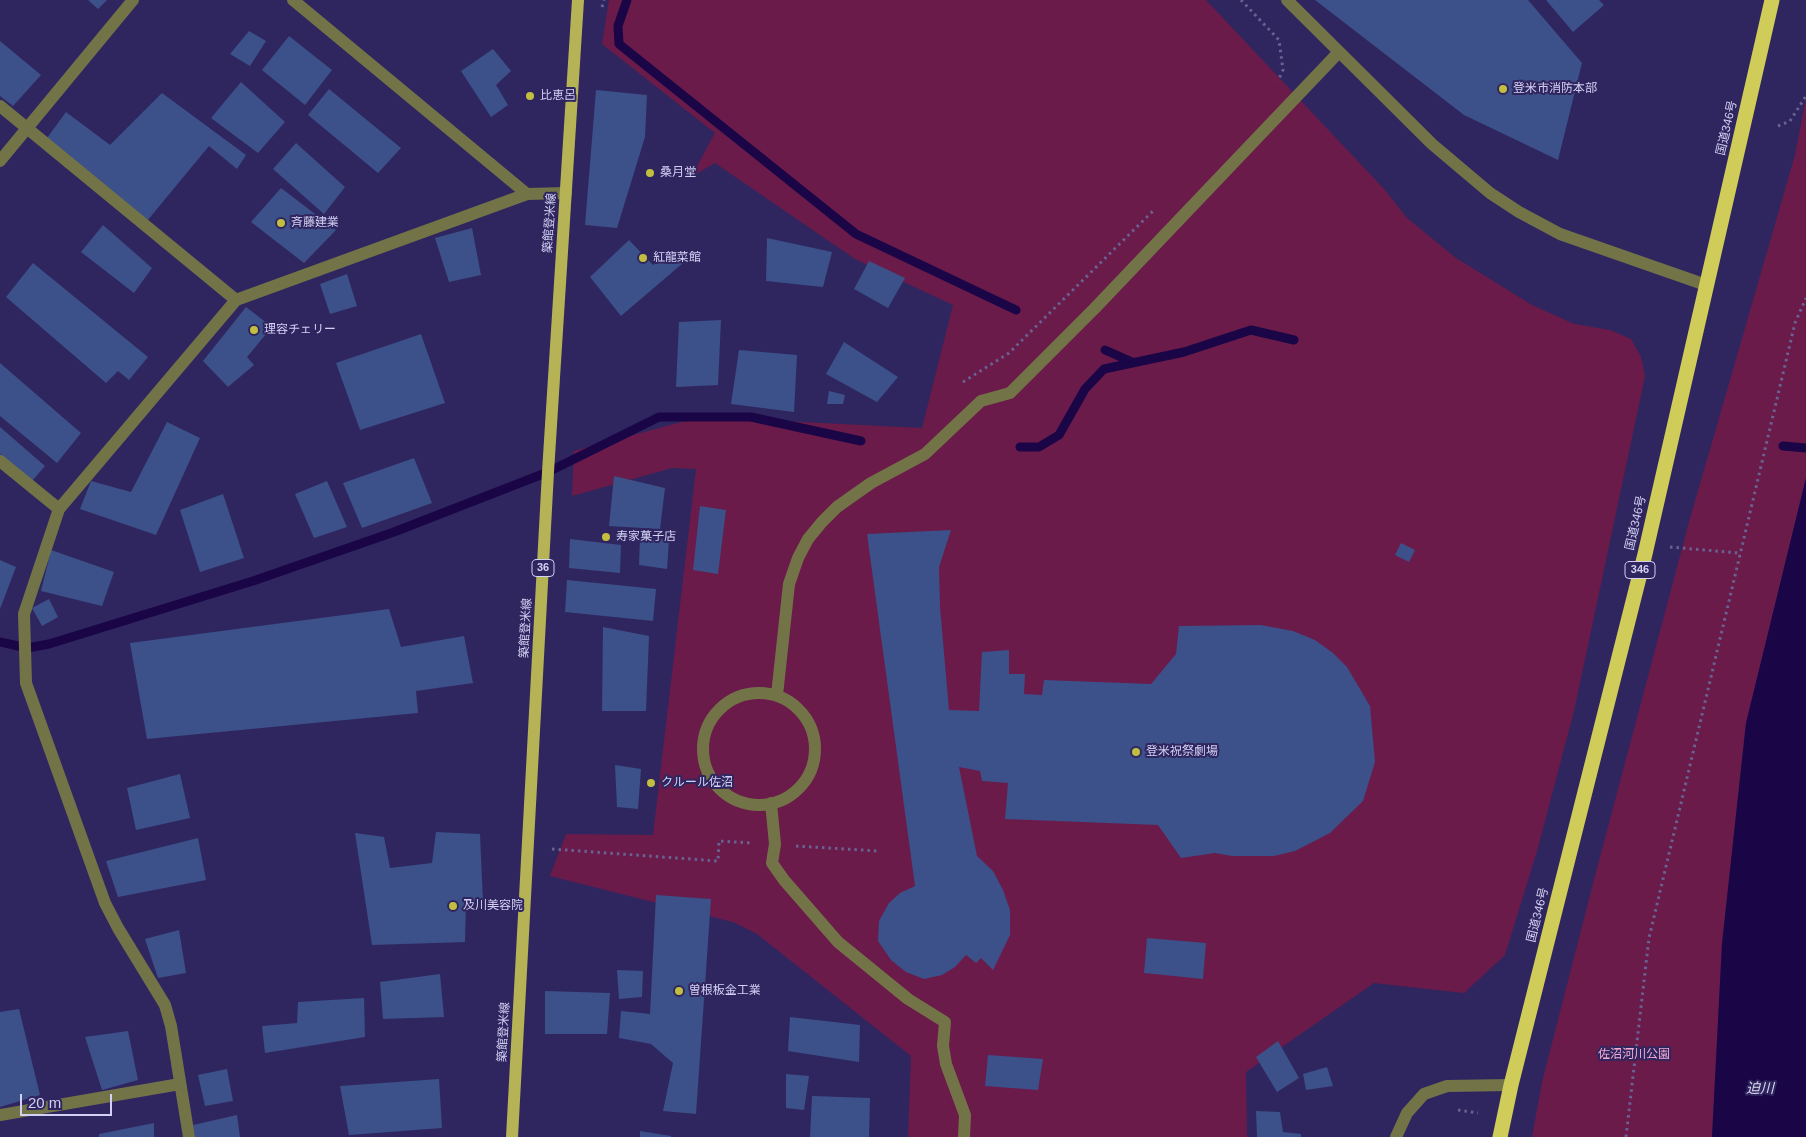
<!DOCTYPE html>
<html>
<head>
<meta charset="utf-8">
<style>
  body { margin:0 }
  #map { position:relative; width:1806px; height:1137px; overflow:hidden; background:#30265f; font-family:Helvetica,sans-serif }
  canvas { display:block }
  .scale { position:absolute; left:20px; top:1094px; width:92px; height:22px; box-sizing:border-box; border:2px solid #d2d0f4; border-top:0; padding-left:6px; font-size:15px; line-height:18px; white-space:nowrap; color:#d2d0f4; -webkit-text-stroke:4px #30265f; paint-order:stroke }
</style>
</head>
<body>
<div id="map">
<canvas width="1806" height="1137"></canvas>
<div class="scale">20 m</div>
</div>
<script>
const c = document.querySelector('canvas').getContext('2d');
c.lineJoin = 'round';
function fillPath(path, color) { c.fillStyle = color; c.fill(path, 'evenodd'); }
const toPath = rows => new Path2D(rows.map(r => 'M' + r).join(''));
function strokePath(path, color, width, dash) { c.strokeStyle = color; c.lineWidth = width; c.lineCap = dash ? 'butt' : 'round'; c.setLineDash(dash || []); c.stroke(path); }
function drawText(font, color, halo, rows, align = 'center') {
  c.font = font + ' Helvetica,"Noto Sans JP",sans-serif'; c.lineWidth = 4; c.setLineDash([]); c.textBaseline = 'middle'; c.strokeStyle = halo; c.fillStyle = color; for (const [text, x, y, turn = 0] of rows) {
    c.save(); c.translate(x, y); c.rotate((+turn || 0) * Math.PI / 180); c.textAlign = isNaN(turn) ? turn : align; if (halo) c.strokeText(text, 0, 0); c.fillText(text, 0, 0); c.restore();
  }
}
fillPath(toPath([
  [609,0,1206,0,1385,190,1407,218,1456,258,1532,305,1574,324,1610,330,1631,339,1641,357,1645,376,1574,711,1537,851,1505,955,1464,993,1374,983,1246,1072,1247,1137,908,1137,911,1056,757,934,733,922,550,876,566,834,653,835,696,469,672,468,572,496,574,451,700,417,922,428,953,305,855,259,715,163,691,177,715,133,602,44],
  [1806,98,1806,478,1746,723,1722,944,1712,1137,1532,1137,1542,1082,1595,876,1689,522,1795,155]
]), '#6a1b4a');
fillPath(toPath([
  [1806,478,1806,1137,1712,1137,1722,944,1746,723]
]), '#1a0547');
strokePath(toPath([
  [627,0,618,26,619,44,856,234,1016,310],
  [1105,350,1132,362],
  [1783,446,1806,448],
  [1020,447,1039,447,1059,435,1085,389,1104,369,1184,352,1251,330,1294,340],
  [0,642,27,648,49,644,253,581,394,532,548,472,659,417,751,417,861,441]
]), '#1a0547', 9);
fillPath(toPath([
  [88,0,107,0,98,9],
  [1315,0,1528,0,1582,63,1558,160,1464,115],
  [1546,0,1599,0,1604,5,1573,32],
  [249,31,266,41,250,66,230,54],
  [289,36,332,70,305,105,262,70],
  [0,41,41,75,13,106,0,96],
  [493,49,511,71,496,85,508,105,491,117,461,71],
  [241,82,285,122,258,153,211,118],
  [329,89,401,148,378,173,308,115],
  [596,90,647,95,645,137,617,228,585,225],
  [162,93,246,155,237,169,209,146,147,221,47,138,66,112,110,145],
  [296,143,345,187,324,214,273,169],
  [281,188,336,230,304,263,251,222],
  [103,225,152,268,134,293,81,252],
  [472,228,481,275,449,282,435,238],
  [767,238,832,252,823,287,766,281],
  [629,240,653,265,671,252,683,263,621,316,590,277],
  [869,261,905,278,888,308,854,289],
  [33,263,148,357,129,380,118,371,106,383,6,297],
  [347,274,357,306,330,314,320,284],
  [246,307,272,327,247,357,254,365,228,387,203,361],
  [721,320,718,385,676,387,679,322],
  [421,334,445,403,360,430,336,363],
  [844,342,898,377,877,402,826,374],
  [739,350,797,355,794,412,731,404],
  [0,363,81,433,57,463,0,416],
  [829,391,845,395,843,404,827,404],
  [167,422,200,438,156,535,80,509,91,481,131,492],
  [0,427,45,466,32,481,0,454],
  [414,458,432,503,362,528,343,483],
  [614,476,665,488,660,529,609,526],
  [327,481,347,527,314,538,295,494],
  [223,494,244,558,200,572,180,510],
  [700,506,726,510,718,574,693,570],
  [951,530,939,567,940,607,949,710,979,711,982,652,1009,650,1009,674,1025,674,1024,694,1042,695,1044,680,1151,684,1176,654,1179,626,1261,625,1293,631,1315,640,1333,653,1347,667,1370,706,1375,762,1363,801,1330,833,1295,851,1274,856,1232,856,1215,853,1181,858,1158,825,1005,819,1008,783,982,781,980,771,959,767,977,856,993,871,1003,890,1010,910,1010,935,993,970,981,958,976,963,966,955,955,967,942,975,924,979,906,972,891,960,878,941,879,921,889,903,900,893,915,886,867,534],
  [640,537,669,540,667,569,639,565],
  [570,539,621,545,620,573,569,568],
  [1401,543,1415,550,1409,562,1395,555],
  [51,550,114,572,102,606,41,591],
  [0,560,16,567,0,609],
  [567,580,656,589,653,621,565,612],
  [49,599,58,617,42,626,32,608],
  [389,609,401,647,464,636,473,683,416,691,418,713,147,739,130,643],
  [603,627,649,636,646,711,602,711],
  [615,765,641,769,638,809,617,807],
  [180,774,190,818,136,830,127,788],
  [436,832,480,834,483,902,466,904,465,942,372,945,355,833,384,837,390,868,432,863],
  [198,838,206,880,118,897,106,861],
  [656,895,711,899,696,1114,663,1111,673,1063,651,1044,619,1038,621,1011,650,1014],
  [179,930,186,973,158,978,145,939],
  [1147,938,1206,943,1203,979,1144,973],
  [617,970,643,971,642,997,619,999],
  [440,974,444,1017,383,1019,380,982],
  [545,991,610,993,607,1034,545,1034],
  [364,998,365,1037,265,1053,262,1026,297,1023,298,1002],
  [19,1009,40,1095,0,1107,0,1012],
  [790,1017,860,1025,859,1062,788,1051],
  [128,1031,138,1080,102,1090,85,1037],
  [1278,1041,1299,1078,1277,1092,1256,1057],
  [988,1055,1043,1059,1038,1090,985,1086],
  [1327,1067,1333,1086,1306,1090,1303,1074],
  [227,1069,233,1101,205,1106,198,1075],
  [786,1074,809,1076,804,1110,786,1108],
  [439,1079,442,1128,349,1135,340,1086],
  [812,1096,870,1098,869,1137,810,1137],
  [1256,1111,1280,1112,1283,1132,1301,1134,1301,1137,1257,1137],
  [237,1115,240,1137,195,1137,193,1125],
  [154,1123,154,1137,99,1137,99,1134],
  [640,1131,671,1136,671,1137,640,1137]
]), '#3c5089');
strokePath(toPath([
  [1241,0,1279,40,1283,70,1278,81],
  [602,7,604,0],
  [1778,126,1790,121,1806,96],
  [963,382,1009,353,1155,209],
  [1670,547,1739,553],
  [796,846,878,851],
  [552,849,718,861,719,841,752,843],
  [1458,1110,1478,1113],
  [1626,1137,1649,938,1795,323,1806,298]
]), '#696293', 3, [2.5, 4]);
strokePath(toPath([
  [293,0,527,194],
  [1287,0,1432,144,1490,193,1519,212,1560,234,1706,285],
  [0,106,236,300],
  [0,161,133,0],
  [0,461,59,509],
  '703 749a56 56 0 1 1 112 0a56 56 0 1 1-112 0Z',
  [777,695,789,584,798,558,808,539,822,522,837,507,871,483,925,454,981,401,1010,393,1095,308,1339,52],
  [771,803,775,844,772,863,784,880,838,942,908,999,945,1022,943,1046,946,1064,965,1115,964,1137],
  [0,1115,180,1084],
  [189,1137,171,1026,165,1005,118,928,105,903,26,683,24,614,59,509,236,300,527,194,566,193],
  [1396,1137,1407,1113,1424,1094,1447,1086,1511,1085]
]), '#737348', 12);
strokePath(toPath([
  [512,1137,548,472,578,0]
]), '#b5b356', 12);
strokePath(toPath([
  [1500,1137,1511,1085,1645,554,1772,0]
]), '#cfcc59', 15);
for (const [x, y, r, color] of [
  [1503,89,5,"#c1be40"],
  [530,96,5,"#c1be40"],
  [650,173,5,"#c1be40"],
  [281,223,5,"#c1be40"],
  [643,258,5,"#c1be40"],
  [254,330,5,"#c1be40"],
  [606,537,5,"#c1be40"],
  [1136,752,5,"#c1be40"],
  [651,783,5,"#c1be40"],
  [453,906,5,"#c1be40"],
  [679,991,5,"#c1be40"]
]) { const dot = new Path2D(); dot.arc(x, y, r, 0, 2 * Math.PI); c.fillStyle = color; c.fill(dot); strokePath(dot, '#30265f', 2); }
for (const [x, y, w] of [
  [543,568,22],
  [1640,570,30]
]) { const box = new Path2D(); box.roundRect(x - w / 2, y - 8.5, w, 17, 4); c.fillStyle = '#30265f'; c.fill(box); strokePath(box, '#d2d0f4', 1); }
drawText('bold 11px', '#d2d0f4', null, [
  ["36",543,568],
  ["346",1640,570]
]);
drawText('12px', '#d2d0f4', '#30265f', [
  ["登米市消防本部",1513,89],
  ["比恵呂",540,96],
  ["桑月堂",660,173],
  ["斉藤建業",291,223],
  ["紅龍菜館",653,258],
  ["理容チェリー",264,330],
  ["寿家菓子店",616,537],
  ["登米祝祭劇場",1146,752],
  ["クルール佐沼",661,783],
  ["及川美容院",463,906],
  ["曽根板金工業",689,991]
], 'left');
drawText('12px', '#d2d0f4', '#30265f', [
  ["国道346号",1727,128,-77],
  ["築館登米線",550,223,-86],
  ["国道346号",1636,523,-77],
  ["築館登米線",526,628,-87],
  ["国道346号",1538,915,-76],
  ["築館登米線",504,1032,-87]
]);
drawText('12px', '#f7abd1', '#30265f', [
  ["佐沼河川公園",1634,1055]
]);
drawText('italic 14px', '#dbdaf2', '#30265f', [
  ["迫川",1760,1089]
]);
</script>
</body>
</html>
